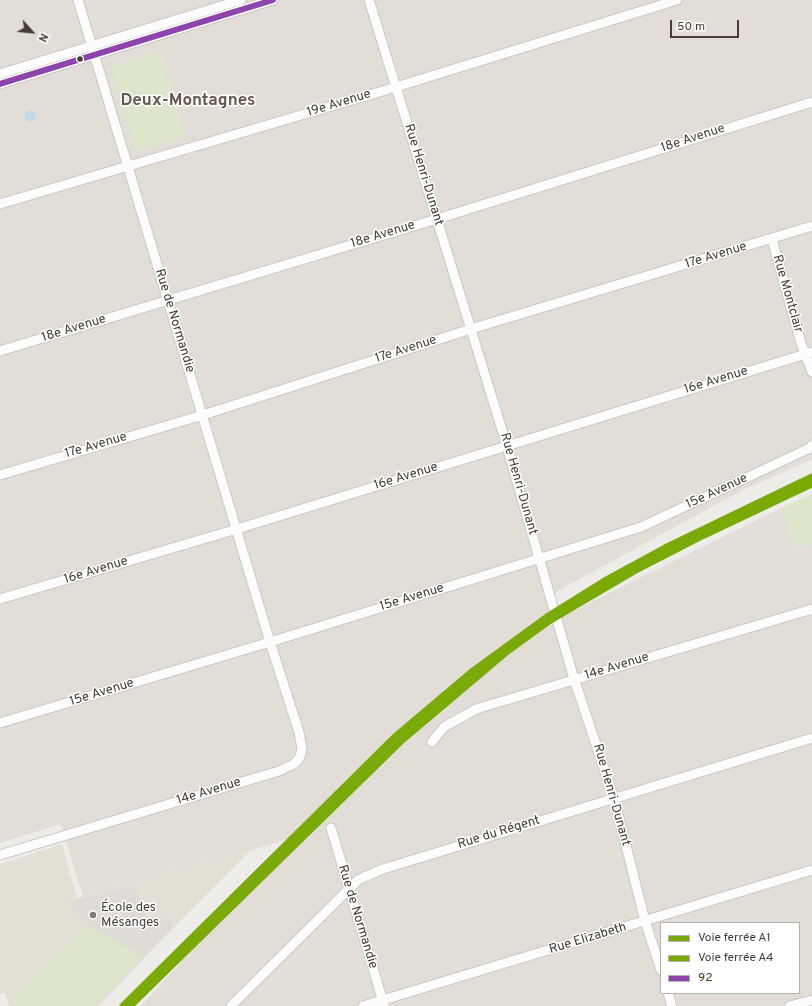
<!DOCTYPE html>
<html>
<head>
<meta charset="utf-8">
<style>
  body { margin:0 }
  #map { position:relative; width:812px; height:1006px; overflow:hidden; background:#eeece9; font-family:Overpass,sans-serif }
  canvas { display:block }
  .legend { position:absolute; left:660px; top:922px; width:140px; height:72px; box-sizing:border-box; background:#fff; border:1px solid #b4b1af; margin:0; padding:5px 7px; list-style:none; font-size:12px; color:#433d36 }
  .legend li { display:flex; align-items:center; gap:8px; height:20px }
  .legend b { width:20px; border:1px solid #b4b1af }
  .north { position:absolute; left:12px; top:12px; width:40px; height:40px; -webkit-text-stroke:3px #fff; paint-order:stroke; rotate:117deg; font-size:11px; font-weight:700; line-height:16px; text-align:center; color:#433d36 }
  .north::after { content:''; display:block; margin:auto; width:14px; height:18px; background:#433d36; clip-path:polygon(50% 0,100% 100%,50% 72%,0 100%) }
  .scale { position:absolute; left:670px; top:20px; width:69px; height:18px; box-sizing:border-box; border:2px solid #433d36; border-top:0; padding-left:5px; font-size:12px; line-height:14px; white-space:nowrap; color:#433d36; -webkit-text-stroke:3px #fff; paint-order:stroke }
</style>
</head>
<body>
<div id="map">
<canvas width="812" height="1006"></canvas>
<ul class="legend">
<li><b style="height:5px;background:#7aaa08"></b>Voie ferrée A1</li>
<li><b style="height:5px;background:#7aaa08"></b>Voie ferrée A4</li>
<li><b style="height:5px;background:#8e44ad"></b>92</li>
</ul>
<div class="north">N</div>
<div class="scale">50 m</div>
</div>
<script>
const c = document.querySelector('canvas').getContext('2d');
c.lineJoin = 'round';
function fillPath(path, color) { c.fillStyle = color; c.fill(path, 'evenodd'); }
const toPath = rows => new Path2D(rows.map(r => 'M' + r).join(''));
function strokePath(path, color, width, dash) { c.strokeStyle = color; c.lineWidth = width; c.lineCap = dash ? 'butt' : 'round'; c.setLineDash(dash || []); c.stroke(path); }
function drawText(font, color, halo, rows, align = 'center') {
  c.font = font + ' Overpass,sans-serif'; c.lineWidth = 3; c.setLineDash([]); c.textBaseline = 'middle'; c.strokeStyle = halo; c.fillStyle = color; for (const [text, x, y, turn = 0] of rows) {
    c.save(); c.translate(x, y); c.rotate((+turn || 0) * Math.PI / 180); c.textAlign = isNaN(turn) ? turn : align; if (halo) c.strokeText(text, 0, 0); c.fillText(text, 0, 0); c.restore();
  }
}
fillPath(toPath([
  [0,0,812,0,812,459,741,491,552,594,559,618,781,508,797,548,812,543,812,1006,141,1006,295,837,84,900,61,824,0,843],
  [661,923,799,923,799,993,661,993]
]), '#e2ded7');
fillPath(toPath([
  [62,844,77,898,251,850,169,932,99,1006,9,1006,5,993,0,994,0,864]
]), '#e4dfd5');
fillPath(toPath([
  [160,52,185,137,135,151,110,66],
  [812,494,812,543,797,548,781,508],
  [89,926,143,956,94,1006,17,1006,13,999]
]), '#dde6cb');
fillPath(toPath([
  [136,886,148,923,168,917,172,927,143,956,89,926,75,915,70,901]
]), '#dedbd9');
fillPath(toPath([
  '24.5 116a5.5 5.5 0 1 1 11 0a5.5 5.5 0 1 1-11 0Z'
]), '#bddae9');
const minor = toPath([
  [369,0,503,433,574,679,614,798,645,921,661,970],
  [0,74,241,0],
  [0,84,273,0],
  [0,204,396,87,677,0],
  [772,239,801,343,812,372],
  [0,351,437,219,812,102],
  [0,475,203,415,471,329,812,226],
  [0,599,237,529,812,352],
  [0,723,270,642,641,527,810,448,812,445],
  [432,742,444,727,476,709,812,609],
  [331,828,384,1005],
  [0,855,279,771,294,764,300,757,302,749,299,732,270,642,78,0],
  [668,993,672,1006],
  [231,1006,358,880,364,877,383,869,812,738],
  [363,1006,812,870],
  [790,1006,812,1000]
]);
strokePath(minor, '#cbc8c5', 11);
strokePath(minor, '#fcfcfc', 9);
strokePath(toPath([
  [0,84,273,0]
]), '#8e44ad', 6);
strokePath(toPath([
  [123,1006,395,737,473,671,547,617,608,579,665,548,812,477]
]), '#7aaa08', 7);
strokePath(toPath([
  [130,1006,402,740,505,653,549,621,634,571,702,536,812,484]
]), '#7aaa08', 7);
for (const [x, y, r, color] of [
  [80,59,3.5,"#433d36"],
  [93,915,4,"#7f7a75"]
]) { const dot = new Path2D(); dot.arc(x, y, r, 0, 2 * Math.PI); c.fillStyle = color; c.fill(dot); strokePath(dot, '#fff', 1.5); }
drawText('13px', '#433d36', '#fff', [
  ["19e Avenue",339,104,-17],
  ["18e Avenue",693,139,-18],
  ["Rue Henri-Dunant",423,175,73],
  ["18e Avenue",383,235,-17],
  ["17e Avenue",716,256,-17],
  ["Rue Montclair",787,294,74],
  ["Rue de Normandie",174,321,73],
  ["18e Avenue",74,329,-17],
  ["17e Avenue",406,350,-18],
  ["16e Avenue",716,381,-17],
  ["17e Avenue",96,446,-16],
  ["16e Avenue",406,477,-17],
  ["Rue Henri-Dunant",518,484,74],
  ["15e Avenue",717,492,-25],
  ["16e Avenue",96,571,-17],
  ["15e Avenue",412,598,-17],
  ["14e Avenue",617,667,-17],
  ["15e Avenue",102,693,-17],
  ["14e Avenue",209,792,-17],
  ["Rue Henri-Dunant",611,795,74],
  ["Rue du Régent",499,833,-17],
  ["Rue de Normandie",357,917,73],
  ["Rue Elizabeth",588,939,-17]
]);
drawText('13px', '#433d36', '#fff', [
  ["École des",101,908],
  ["Mésanges",101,923]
], 'left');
drawText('bold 17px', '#655a4e', '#fff', [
  ["Deux-Montagnes",188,102]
]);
</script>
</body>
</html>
